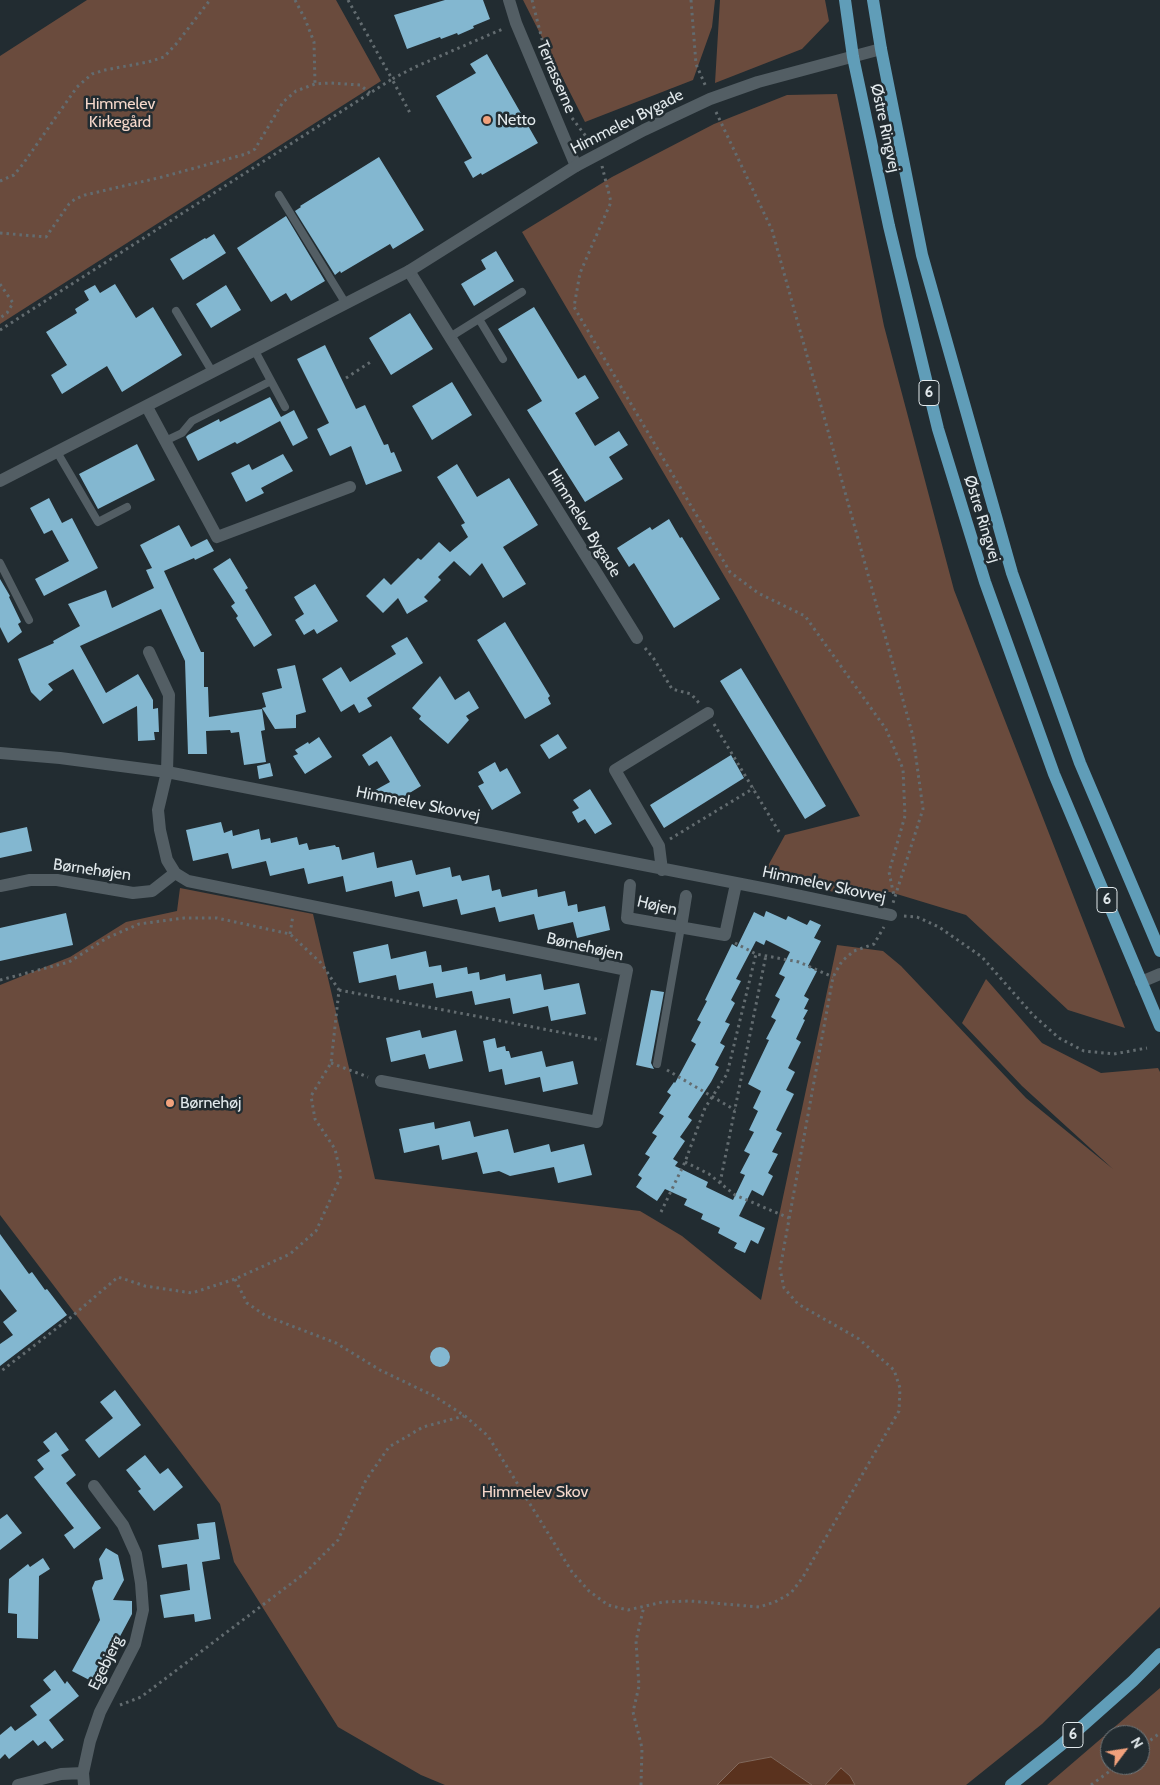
<!DOCTYPE html>
<html>
<head>
<meta charset="utf-8">
<style>
  body { margin:0 }
  #map { position:relative; width:1160px; height:1785px; overflow:hidden; background:#222c31; font-family:Cabin,sans-serif }
  canvas { display:block }
  .north { position:absolute; left:1100px; top:1725px; width:50px; height:50px; box-sizing:border-box; background:#222c31; border:1px solid #6f787c; border-radius:50%; rotate:59deg; font-size:14px; font-weight:700; line-height:20px; text-align:center; color:#e2e9ec }
  .north::after { content:''; display:block; margin:auto; width:18px; height:22px; background:#f1a17c; clip-path:polygon(50% 0,100% 100%,50% 72%,0 100%) }
</style>
</head>
<body>
<div id="map">
<canvas width="1160" height="1785"></canvas>
<div class="north">N</div>
</div>
<script>
const c = document.querySelector('canvas').getContext('2d');
c.lineJoin = 'round';
function fillPath(path, color) { c.fillStyle = color; c.fill(path, 'evenodd'); }
const toPath = rows => new Path2D(rows.map(r => 'M' + r).join(''));
function strokePath(path, color, width, dash) { c.strokeStyle = color; c.lineWidth = width; c.lineCap = dash ? 'butt' : 'round'; c.setLineDash(dash || []); c.stroke(path); }
function drawText(font, color, halo, rows, align = 'center') {
  c.font = font + ' Cabin,sans-serif'; c.lineWidth = 5; c.setLineDash([]); c.textBaseline = 'middle'; c.strokeStyle = halo; c.fillStyle = color; for (const [text, x, y, turn = 0] of rows) {
    c.save(); c.translate(x, y); c.rotate((+turn || 0) * Math.PI / 180); c.textAlign = isNaN(turn) ? turn : align; if (halo) c.strokeText(text, 0, 0); c.fillText(text, 0, 0); c.restore();
  }
}
fillPath(toPath([
  [87,0,336,0,381,81,0,324,0,56],
  [523,0,715,0,712,27,693,80,585,122],
  [720,0,825,0,829,21,802,49,715,83],
  [837,94,884,326,954,590,1125,1028,1068,1010,966,915,890,892,841,894,764,873,785,835,860,816,736,596,522,232,612,177,714,124,787,95],
  [180,888,313,914,375,1179,640,1211,682,1236,761,1300,837,945,883,951,901,966,1026,1098,1113,1169,1022,1086,962,1023,986,979,1042,1043,1101,1073,1158,1068,1160,1072,1160,1607,1042,1724,966,1785,855,1785,850,1776,841,1768,825,1785,812,1785,771,1757,739,1763,717,1785,445,1785,421,1775,338,1727,234,1562,220,1504,0,1215,0,985,70,957,126,922,177,911],
  [1160,1688,1160,1785,1047,1785],
  [1110,1735,1140,1735,1140,1765,1110,1765]
]), '#6a4b3d');
const water = toPath([
  [771,1757,812,1785,717,1785,739,1763,771,1757],
  [841,1768,850,1776,855,1785,825,1785,841,1768]
]);
fillPath(water, '#5a321e');
strokePath(water, '#83695c', 1);
fillPath(toPath([
  [445,0,483,0,490,19,473,26,474,28,458,35,457,33,441,39,440,37,407,49,394,15],
  [487,54,538,143,482,175,481,173,473,178,464,162,472,158,436,96,476,73,470,64],
  [379,157,424,230,393,249,390,244,341,273,340,271,335,275,295,211,301,207,300,206],
  [286,216,325,281,291,301,286,293,271,302,237,248],
  [214,234,226,253,183,280,170,259,205,238,206,239],
  [496,251,514,281,474,306,461,284,486,269,481,260],
  [115,284,136,318,153,307,182,355,122,392,107,366,62,394,51,375,67,365,46,332,77,313,75,309,89,300,84,291,95,285,100,293],
  [226,285,241,310,211,328,196,304],
  [534,307,578,379,585,375,599,398,575,413,595,446,619,431,628,445,609,457,623,479,585,502,527,410,542,401,498,329],
  [410,313,433,349,391,375,369,338],
  [325,345,356,409,365,405,384,445,388,444,391,453,394,452,402,471,366,485,351,446,330,456,317,429,329,423,297,359],
  [452,382,472,415,432,440,412,406],
  [270,397,281,417,294,410,308,438,293,446,280,421,237,444,235,442,198,461,186,437,188,435,219,419,220,422],
  [137,444,155,480,98,509,79,474],
  [283,454,293,471,261,488,264,493,246,502,231,473,249,464,252,470],
  [457,464,477,497,509,478,538,525,503,547,526,584,503,598,482,563,470,576,454,561,438,577,441,580,424,597,428,601,407,614,398,598,383,613,366,596,384,578,391,585,418,558,421,560,439,542,450,552,468,537,461,525,465,523,437,477],
  [49,498,62,523,72,518,98,568,44,596,35,579,69,561,52,530,44,534,30,508],
  [669,519,680,538,682,537,720,599,674,628,634,563,629,567,617,548,650,527,652,530],
  [179,525,191,547,207,539,214,551,195,560,194,558,164,571,201,652,204,652,204,687,208,687,209,717,262,709,265,730,261,731,266,762,244,765,239,732,231,733,230,730,206,731,207,754,188,754,185,661,161,609,80,646,106,693,138,674,153,700,153,709,158,708,159,732,154,732,155,740,138,741,137,706,103,724,73,669,48,684,53,690,40,701,31,692,18,659,54,643,53,641,80,626,68,604,106,590,112,608,154,588,146,570,152,568,140,545],
  [230,558,248,588,245,590,272,635,254,647,236,618,238,616,231,606,235,603,213,569],
  [0,579,10,596,9,597,21,622,18,624,22,632,8,643,0,627],
  [315,584,338,621,317,634,314,629,304,635,295,620,304,614,294,597],
  [505,622,550,696,548,698,551,704,525,719,477,640],
  [407,637,423,663,367,698,372,706,359,713,354,704,341,712,322,679,341,667,350,682,396,654,391,646],
  [295,665,306,712,296,715,296,728,275,729,262,708,266,707,262,693,282,688,277,669],
  [741,668,826,806,805,819,720,681],
  [440,676,455,700,469,691,479,708,466,716,469,720,448,744,419,719,421,716,412,708],
  [558,734,567,748,549,759,540,745],
  [391,736,421,786,390,805,374,801,370,793,390,782,377,761,369,766,362,755],
  [319,737,332,757,305,774,293,756,298,754,295,750,308,742,309,744],
  [731,755,744,778,664,828,650,805],
  [495,762,500,772,507,768,521,793,492,810,478,786,484,783,478,772],
  [270,763,273,776,259,779,257,766],
  [590,789,612,824,595,834,585,819,578,823,572,812,579,808,573,800],
  [221,822,224,833,232,830,233,836,259,829,261,840,270,838,271,843,297,837,299,845,307,843,309,850,335,845,336,847,339,847,342,860,374,852,377,868,412,860,416,875,450,867,452,877,460,875,462,881,489,875,492,891,500,889,502,897,537,889,538,897,565,891,568,906,577,904,578,912,605,906,610,930,577,938,573,922,538,930,534,914,499,922,495,907,461,915,457,899,423,907,419,891,395,897,392,881,346,892,343,876,308,884,304,868,270,876,266,861,232,869,228,853,193,861,186,830],
  [27,827,32,851,0,858,0,833],
  [766,911,786,920,788,916,807,925,810,920,821,925,814,938,821,941,808,966,817,971,804,996,809,999,804,1009,808,1010,803,1019,805,1020,796,1039,801,1042,788,1068,795,1072,786,1090,794,1094,776,1130,782,1133,772,1152,778,1154,768,1173,773,1176,763,1196,752,1190,739,1216,765,1228,758,1244,751,1240,745,1253,734,1248,737,1243,718,1233,720,1228,701,1219,703,1214,684,1205,687,1199,665,1189,657,1201,636,1187,642,1178,638,1175,650,1157,645,1154,657,1136,652,1133,664,1116,659,1113,671,1095,667,1092,674,1082,675,1083,696,1044,691,1041,701,1022,697,1020,707,1001,705,1000,732,944,737,947,754,912,764,917],
  [766,940,790,952,779,974,785,977,775,996,780,999,771,1017,776,1020,766,1039,769,1040,748,1084,761,1091,753,1108,758,1111,749,1130,754,1132,744,1151,750,1154,740,1173,745,1175,733,1200,706,1187,708,1182,675,1166,678,1162,673,1159,685,1141,680,1137,692,1120,688,1117,711,1082,719,1067,715,1065,725,1046,720,1043,730,1024,725,1022,735,1003,731,1000,741,981,736,979,756,941,764,945],
  [66,913,73,945,0,961,0,928],
  [388,944,391,959,426,951,429,967,441,965,442,972,467,967,468,974,479,972,480,980,505,974,506,981,541,974,544,990,579,983,586,1014,551,1021,548,1006,513,1014,510,998,475,1005,472,991,436,998,433,983,399,990,396,975,359,983,353,952],
  [651,990,664,992,651,1063,654,1069,636,1065],
  [420,1030,422,1038,456,1030,463,1061,429,1069,425,1054,391,1062,386,1038],
  [495,1038,497,1048,505,1046,506,1051,509,1051,511,1058,542,1051,546,1067,573,1061,578,1084,543,1092,540,1077,505,1085,502,1069,489,1072,483,1041],
  [470,1121,474,1137,508,1129,514,1153,549,1144,551,1152,584,1144,592,1175,558,1183,554,1167,510,1176,499,1171,483,1174,477,1152,442,1160,439,1145,404,1153,399,1129,434,1122,435,1129],
  [0,1234,29,1274,32,1272,45,1290,47,1289,67,1315,0,1366,0,1344,13,1335,3,1322,17,1311,0,1289],
  '430 1357a10 10 0 1 1 20 0a10 10 0 1 1-20 0Z',
  [115,1390,141,1425,99,1458,85,1440,113,1418,100,1402],
  [56,1432,69,1450,61,1455,76,1475,66,1483,101,1528,74,1549,64,1535,74,1528,34,1477,44,1469,37,1460,50,1451,43,1442],
  [145,1455,160,1474,168,1468,183,1487,154,1511,138,1491,141,1489,126,1470],
  [7,1514,22,1533,0,1550,0,1519],
  [215,1522,220,1559,202,1562,211,1619,195,1622,194,1614,164,1618,160,1595,190,1590,187,1564,162,1568,158,1545,199,1539,197,1524],
  [106,1548,118,1555,124,1580,113,1600,132,1601,132,1614,95,1683,72,1671,100,1620,92,1588,95,1581,103,1579,99,1559],
  [43,1558,50,1569,39,1576,38,1639,17,1638,17,1614,8,1613,9,1579,28,1564,30,1567],
  [55,1670,65,1684,67,1681,79,1696,49,1720,64,1740,52,1749,45,1741,38,1746,33,1740,9,1759,5,1754,0,1759,0,1735,11,1726,15,1731,37,1715,30,1706,51,1690,43,1680]
]), '#83b7d0');
strokePath(toPath([
  [295,0,305,19,314,42,315,84],
  [348,0,392,79,415,67,505,28],
  [532,0,544,47,562,91],
  [691,0,696,64,706,87],
  [716,112,772,230,913,736,923,809,893,903],
  [572,118,591,143],
  [602,166,611,202,580,273,574,307,730,572,758,593,805,616,886,729,903,769,905,816,889,872,894,896],
  [0,181,14,175,23,164,77,87,92,74,105,70,148,62,164,57,177,43,210,0],
  [0,233,46,237,69,204,75,199,85,195,162,177,246,154,255,149,283,102,296,91,315,84,331,83,360,85,370,93],
  [0,284,13,303,7,313,0,318],
  [0,330,392,79,410,113],
  [346,378,372,361],
  [645,648,654,659,672,689,691,694,699,703],
  [714,724,781,835],
  [670,839,754,788],
  [904,916,917,917,939,927,982,957,1033,1015,1059,1038,1084,1051,1114,1054,1147,1048],
  [290,934,293,915],
  [735,943,756,954,799,962,833,977],
  [0,980,69,962,107,938,139,924,184,918,217,918,290,934,321,963,339,990,331,1063,311,1096,315,1119,335,1149,341,1176,316,1231,290,1254,235,1279,192,1293,145,1286,118,1277,70,1318,0,1372],
  [339,990,601,1040],
  [331,1063,368,1077],
  [667,1070,735,1110],
  [685,1162,709,1174,735,1195,789,1218],
  [720,1183,766,955],
  [661,1212,685,1162,705,1108,727,1074,756,954],
  [235,1279,247,1303,266,1316,336,1343,380,1370,434,1396,465,1416,488,1436,572,1572,589,1591,608,1605,628,1610,663,1602,690,1601,759,1607,775,1602,791,1593,803,1577,899,1411,900,1388,894,1370,859,1339,798,1304,784,1288,780,1269,833,977,842,961,854,951,874,944,884,927],
  [120,1705,141,1697,305,1573,338,1540,366,1480,389,1447,423,1427,464,1416],
  [1140,1748,1160,1733],
  [641,1785,642,1748,633,1712,639,1686,636,1641,644,1606],
  [1091,1785,1118,1765]
]), '#636c70', 3, [2.5, 4]);
strokePath(toPath([
  [279,195,346,304],
  [176,311,213,373],
  [479,319,503,359],
  [450,337,522,292],
  [255,351,285,407],
  [165,441,182,433,192,421,271,381],
  [57,452,98,522,127,507],
  [0,563,29,620],
  [657,1064,681,927]
]), '#535e64', 8);
strokePath(toPath([
  [509,0,516,23,576,166],
  [409,271,637,638],
  [147,407,217,537,350,487],
  [149,652,169,695,167,772,158,810,160,830,167,860,175,873,188,881,627,970,597,1122,381,1081],
  [0,753,60,758,167,772,772,890,891,915],
  [662,870,659,846,615,770,708,713],
  [630,885,627,918,725,935,736,884],
  [0,886,30,880,57,880,133,893,152,891,175,873],
  [681,927,686,896],
  [18,1785,61,1774,83,1773],
  [84,1785,83,1773,90,1741,100,1712,135,1644,143,1610,141,1583,136,1554,123,1525,94,1486]
]), '#535e64', 12);
strokePath(toPath([
  [0,481,409,271,576,166,644,130,710,99,758,82,881,49],
  [1141,982,1160,974]
]), '#535e64', 12);
strokePath(toPath([
  [845,0,853,57,889,226,938,429,985,582,1054,774,1160,1026],
  [873,0,881,49,922,255,1012,573,1080,763,1160,951],
  [1011,1785,1061,1745,1133,1681,1160,1654]
]), '#609db8', 12);
for (const [x, y, r, color] of [
  [487,120,5,"#f1a17c"],
  [170,1103,5,"#f1a17c"]
]) { const dot = new Path2D(); dot.arc(x, y, r, 0, 2 * Math.PI); c.fillStyle = color; c.fill(dot); strokePath(dot, '#222c31', 2); }
for (const [x, y, w] of [
  [929,393,20],
  [1107,900,20],
  [1073,1735,20]
]) { const box = new Path2D(); box.roundRect(x - w / 2, y - 12.5, w, 25, 4); c.fillStyle = '#222c31'; c.fill(box); strokePath(box, '#e2e9ec', 1); }
drawText('bold 15px', '#e2e9ec', null, [
  ["6",929,393],
  ["6",1107,900],
  ["6",1073,1735]
]);
drawText('16px', '#e2e9ec', '#222c31', [
  ["Terrasserne",556,77,67],
  ["Himmelev Bygade",627,122,-27],
  ["Østre Ringvej",885,128,78],
  ["Østre Ringvej",982,519,73],
  ["Himmelev Bygade",584,523,58],
  ["Himmelev Skovvej",418,804,11],
  ["Børnehøjen",92,870,8],
  ["Himmelev Skovvej",824,885,12],
  ["Højen",657,906,13],
  ["Børnehøjen",585,947,13],
  ["Egebjerg",106,1663,-64]
]);
drawText('16px', '#f6d8cb', '#222c31', [
  ["Himmelev",120,104],
  ["Kirkegård",120,122],
  ["Himmelev Skov",535,1492]
]);
drawText('16px', '#e2e9ec', '#222c31', [
  ["Netto",497,120],
  ["Børnehøj",180,1103]
], 'left');
</script>
</body>
</html>
